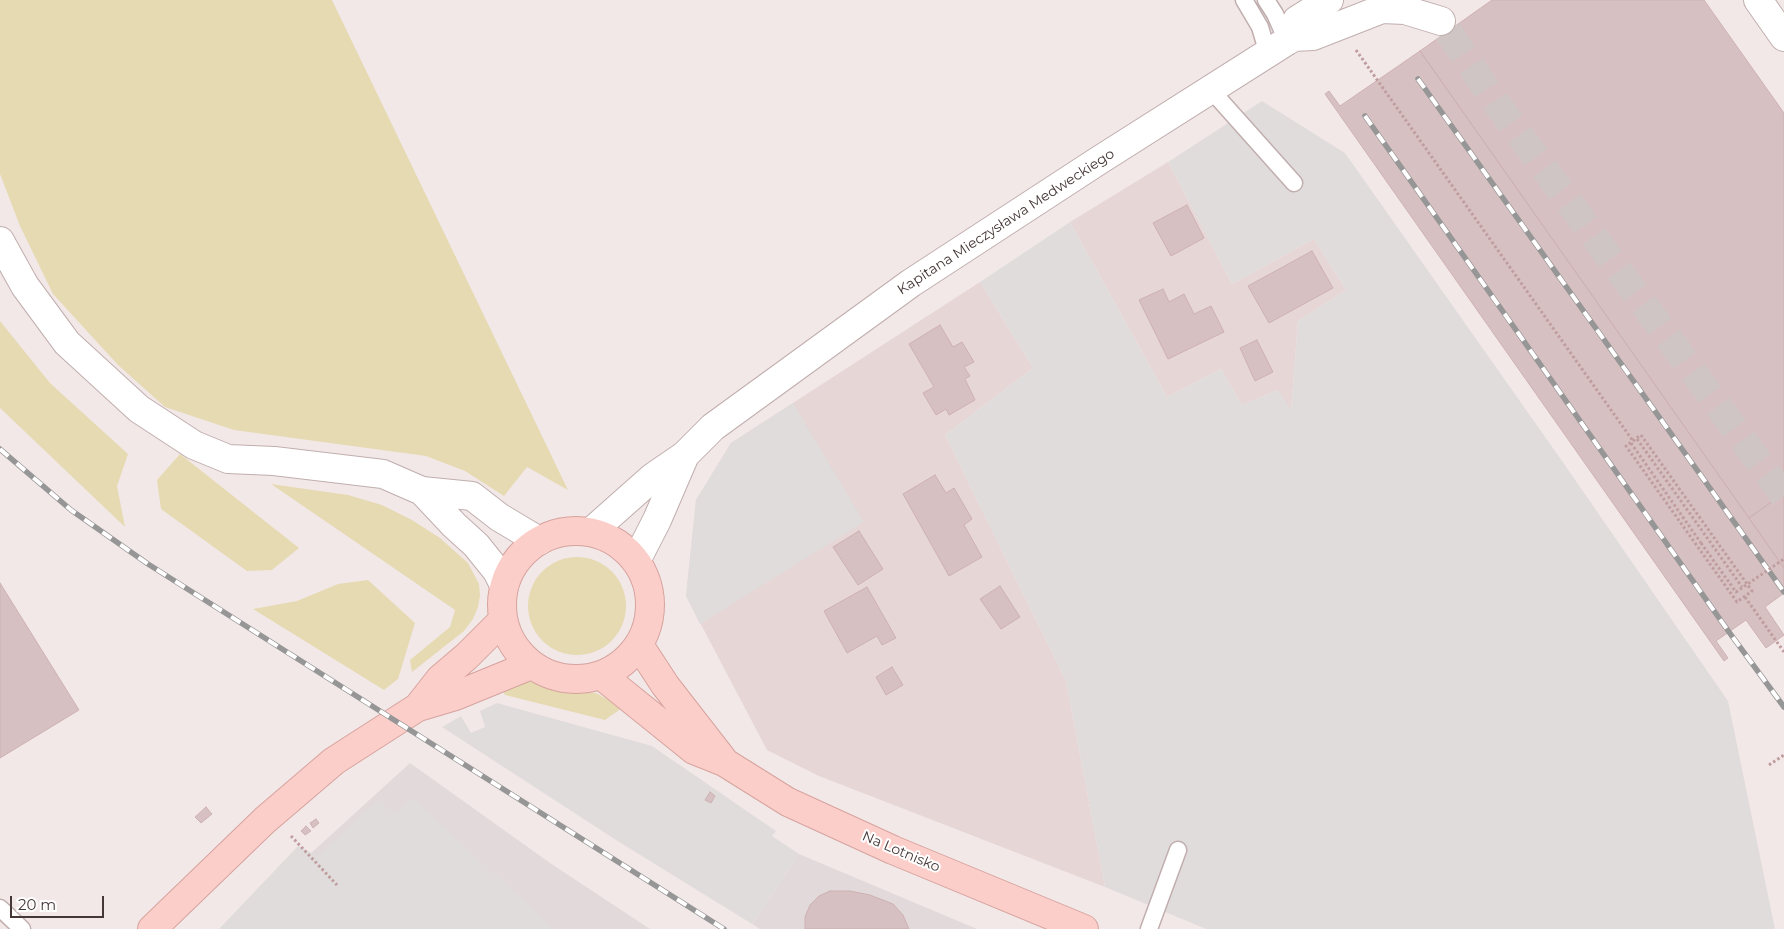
<!DOCTYPE html>
<html>
<head>
<meta charset="utf-8">
<style>
  body { margin:0 }
  #map { position:relative; width:1784px; height:929px; overflow:hidden; background:#f3e8e8; font-family:Montserrat,sans-serif }
  canvas { display:block }
  .scale { position:absolute; left:10px; top:896px; width:94px; height:22px; box-sizing:border-box; border:2px solid #463737; border-top:0; padding-left:6px; font-size:15px; line-height:18px; white-space:nowrap; color:#463737; -webkit-text-stroke:4px #fff; paint-order:stroke }
</style>
</head>
<body>
<div id="map">
<canvas width="1784" height="929"></canvas>
<div class="scale">20 m</div>
</div>
<script>
const c = document.querySelector('canvas').getContext('2d');
c.lineJoin = 'round';
function fillPath(path, color) { c.fillStyle = color; c.fill(path, 'evenodd'); }
const toPath = rows => new Path2D(rows.map(r => 'M' + r).join(''));
function strokePath(path, color, width, dash) { c.strokeStyle = color; c.lineWidth = width; c.lineCap = dash ? 'butt' : 'round'; c.setLineDash(dash || []); c.stroke(path); }
function drawText(font, color, halo, rows, align = 'center') {
  c.font = font + ' Montserrat,sans-serif'; c.lineWidth = 4; c.setLineDash([]); c.textBaseline = 'middle'; c.strokeStyle = halo; c.fillStyle = color; for (const [text, x, y, turn = 0] of rows) {
    c.save(); c.translate(x, y); c.rotate((+turn || 0) * Math.PI / 180); c.textAlign = isNaN(turn) ? turn : align; if (halo) c.strokeText(text, 0, 0); c.fillText(text, 0, 0); c.restore();
  }
}
fillPath(toPath([
  [1168,162,1232,284,1314,239,1346,290,1298,321,1291,411,1278,390,1242,405,1221,369,1167,397,1070,222],
  [980,282,1033,368,945,435,1066,681,1105,887,819,776,767,750,686,596,696,500,731,443]
]), '#e6d6d6');
fillPath(toPath([
  [410,763,550,863,650,929,232,929,309,855],
  [799,854,977,929,760,929,752,924]
]), '#e2d9da');
fillPath(toPath([
  [0,0,332,0,568,490,527,467,504,496,465,471,426,456,234,430,165,407,118,365,53,294,20,226,0,174],
  [0,321,50,383,128,454,117,486,125,527,0,408],
  [180,454,299,548,272,570,247,571,161,509,157,480],
  [271,484,348,495,382,505,412,520,440,538,468,563,479,584,480,596,478,607,473,619,464,631,412,672,410,660,450,627,455,610],
  '528 606a49 49 0 1 1 98 0a49 49 0 1 1-98 0Z',
  [368,580,415,623,398,679,384,690,253,609,297,601,338,584],
  [523,682,534,682,569,691,596,693,622,708,605,720,505,695,501,688]
]), '#e5dab2');
fillPath(toPath([
  [1262,101,1345,153,1560,458,1728,701,1775,929,1206,929,1105,887,1066,681,945,435,1033,368,980,282,1070,222,1167,397,1221,369,1242,405,1278,390,1291,410,1298,321,1346,290,1314,239,1232,284,1168,162],
  [793,403,864,522,700,624,686,596,696,500,731,443],
  [497,703,652,746,776,831,772,836,799,854,752,924,616,840,442,727,461,716,471,733,485,727,480,711],
  [412,797,554,929,219,929,298,846,318,856,379,799,395,815]
]), '#e1dcdc');
const building = toPath([
  [1492,0,1704,0,1784,113,1784,493,1749,518,1420,51,1492,0],
  [1420,51,1784,568,1784,593,1765,607,1784,635,1766,648,1746,620,1716,641,1728,658,1724,661,1325,94,1329,91,1340,106,1420,51],
  [1187,205,1204,238,1171,256,1153,223,1187,205],
  [1312,251,1333,288,1269,323,1248,286,1312,251],
  [1163,289,1169,302,1184,294,1194,314,1211,306,1224,332,1168,359,1139,300,1163,289],
  [940,325,953,347,962,342,974,362,964,367,970,376,965,379,975,400,949,415,946,409,936,415,923,393,934,387,909,344,940,325],
  [1257,340,1273,372,1255,381,1240,348,1257,340],
  [935,475,946,493,954,488,972,519,964,525,982,557,949,576,903,494,935,475],
  [1784,493,1784,568,1749,518,1784,493],
  [859,531,883,569,858,585,833,547,859,531],
  [0,583,79,710,0,758,0,583],
  [1000,586,1020,617,1001,629,980,599,1000,586],
  [867,587,896,638,882,645,877,636,847,653,824,611,867,587],
  [892,667,903,685,886,695,876,677,892,667],
  [710,792,715,796,711,803,705,800,710,792],
  [206,807,212,814,201,823,195,817,206,807],
  [316,819,319,823,313,828,310,823,316,819],
  [306,826,311,831,305,835,301,831,306,826],
  [830,891,850,891,870,895,893,904,903,915,909,929,805,929,805,917,810,905,819,896,830,891]
]);
fillPath(building, '#d7c0c2');
strokePath(building, '#ceb1b2', 1);
strokePath(toPath([
  [1448,31,1489,93,1784,496]
]), '#d0c5c5', 28, [28, 14]);
const service = toPath([
  [1244,0,1260,27,1268,54],
  [1266,0,1275,14,1287,41],
  [1211,90,1294,183],
  [0,908,22,929],
  [1149,929,1178,850]
]);
const minor = toPath([
  [1758,0,1784,37],
  [1294,37,1297,20,1329,0],
  [0,241,25,286,67,343,139,409,194,445,228,459,274,461,383,474,422,491,472,496,499,517,539,541],
  [422,491,454,525,476,545,497,571,504,585],
  [591,532,653,477,685,455,713,427,911,283,1098,161,1287,41,1294,37,1313,36,1382,9,1405,10,1441,21],
  [636,561,657,520,685,455]
]);
const secondary = toPath([
  '502 605a74 74 0 1 1 148 0a74 74 0 1 1-148 0Z',
  [639,645,665,685,724,761],
  [601,675,694,750,724,762,788,802,893,850,1084,929],
  [418,707,440,679,467,656,503,620],
  [152,929,265,820,334,761,418,707,455,696,531,665]
]);
strokePath(service, '#c1aeae', 19);
strokePath(minor, '#c1aeae', 30);
strokePath(secondary, '#d6a39e', 30);
strokePath(toPath([
  [1356,50,1633,441],
  [1641,435,1752,591,1737,602,1626,446,1641,435],
  [1637,439,1742,587],
  [1631,443,1701,543],
  [1745,597,1784,652],
  [1769,765,1784,755],
  [291,836,337,885]
]), '#bf9c9d', 3, [2.5, 2.5]);
strokePath(service, '#fff', 16);
strokePath(minor, '#fff', 28);
strokePath(secondary, '#fccec9', 28);
const rail = toPath([
  [1418,79,1784,592],
  [1365,116,1729,632,1784,707],
  [0,449,71,510,148,564,724,929]
]);
strokePath(rail, '#969696', 5.5);
strokePath(rail, '#fff', 4, [11]);
strokePath(toPath([
  [1701,543,1736,592,1784,559]
]), '#bf9c9d', 3, [2.5, 2.5]);
drawText('14px', '#463737', '#fff', [
  ["Kapitana Mieczysława Medweckiego",1006,222,-33],
  ["Na Lotnisko",901,852,23]
]);
</script>
</body>
</html>
